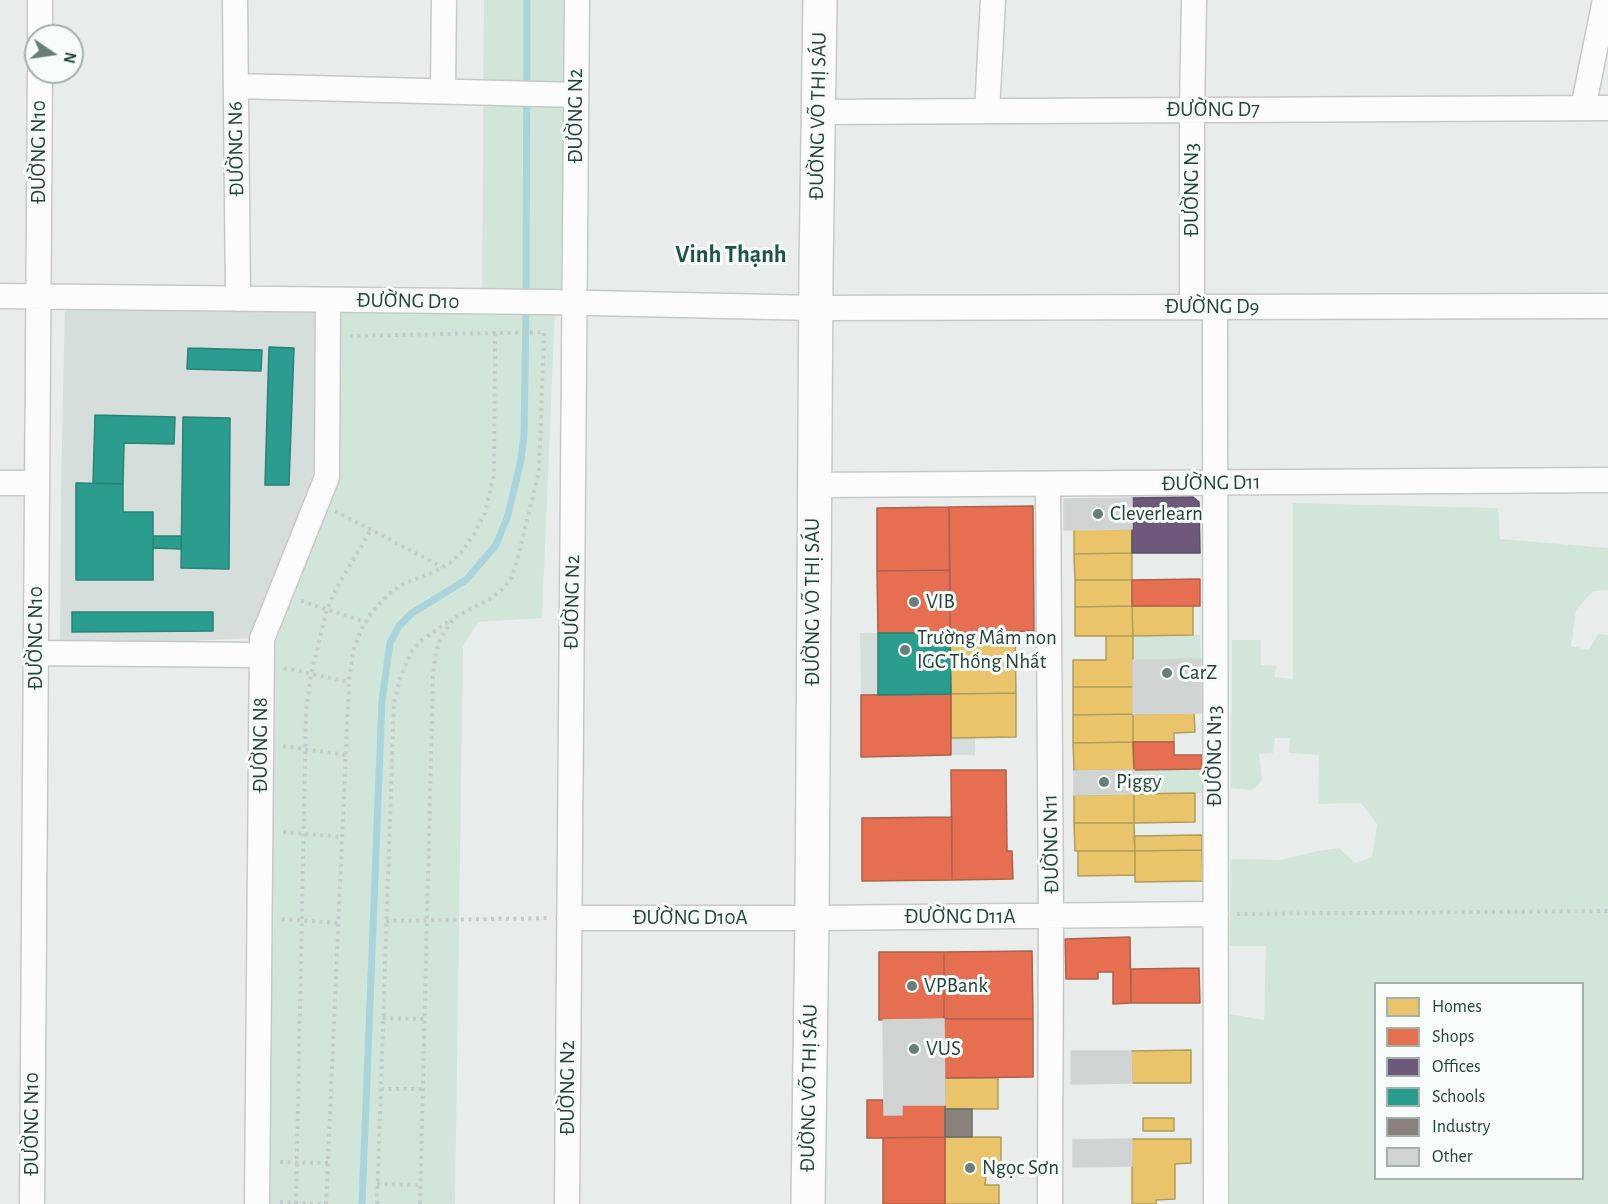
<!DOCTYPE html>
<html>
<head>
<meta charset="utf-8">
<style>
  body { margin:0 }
  #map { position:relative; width:1608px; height:1204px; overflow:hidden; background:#e8edeb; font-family:"Alegreya Sans",sans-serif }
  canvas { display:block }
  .legend { position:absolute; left:1374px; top:982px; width:210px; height:198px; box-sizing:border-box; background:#f7fbf9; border:2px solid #a3b1ad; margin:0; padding:8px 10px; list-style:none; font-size:18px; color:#24423a }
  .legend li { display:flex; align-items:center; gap:12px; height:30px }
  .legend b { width:30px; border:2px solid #a3b1ad }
  .north { position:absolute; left:24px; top:24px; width:60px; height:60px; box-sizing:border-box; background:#f7fbf9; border:2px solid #a3b1ad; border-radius:50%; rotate:103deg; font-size:16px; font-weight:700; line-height:24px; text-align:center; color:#24423a }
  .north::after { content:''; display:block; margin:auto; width:21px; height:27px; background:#697e78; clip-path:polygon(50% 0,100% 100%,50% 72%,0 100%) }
</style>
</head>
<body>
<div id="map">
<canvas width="1608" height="1204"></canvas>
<ul class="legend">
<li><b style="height:16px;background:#e9c46a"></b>Homes</li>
<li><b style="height:16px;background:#e76f51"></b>Shops</li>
<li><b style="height:16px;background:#6d597a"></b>Offices</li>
<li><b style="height:16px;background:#2a9d8f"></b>Schools</li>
<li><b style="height:16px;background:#8a817c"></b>Industry</li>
<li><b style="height:16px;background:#cfd4d2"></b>Other</li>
</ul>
<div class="north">N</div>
</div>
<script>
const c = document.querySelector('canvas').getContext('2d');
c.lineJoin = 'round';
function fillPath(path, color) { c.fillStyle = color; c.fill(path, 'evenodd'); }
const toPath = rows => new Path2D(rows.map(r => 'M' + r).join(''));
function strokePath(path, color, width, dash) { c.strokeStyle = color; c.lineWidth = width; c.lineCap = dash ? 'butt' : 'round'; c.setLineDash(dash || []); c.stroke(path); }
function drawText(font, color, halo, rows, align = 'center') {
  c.font = font + ' "Alegreya Sans",sans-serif'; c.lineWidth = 6; c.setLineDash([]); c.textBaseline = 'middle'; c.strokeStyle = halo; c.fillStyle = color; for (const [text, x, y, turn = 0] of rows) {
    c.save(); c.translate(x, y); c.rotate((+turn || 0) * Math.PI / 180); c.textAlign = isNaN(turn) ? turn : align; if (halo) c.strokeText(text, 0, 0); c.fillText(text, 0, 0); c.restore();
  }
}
fillPath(toPath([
  [65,305,320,306,319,476,253,638,60,647,61,485],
  [860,633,950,633,951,694,861,695],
  [975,737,975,755,951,755,951,738]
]), '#d6dedb');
fillPath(toPath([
  [484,0,573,0,577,295,482,293],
  [335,308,555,310,542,618,478,622,463,647,455,1204,265,1204,269,641,336,478],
  [1293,503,1498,508,1500,539,1608,548,1608,590,1593,591,1576,610,1571,646,1589,650,1598,634,1608,635,1608,1204,1230,1204,1230,1014,1264,1020,1266,946,1230,946,1231,859,1281,860,1318,851,1339,848,1355,863,1372,857,1377,824,1361,803,1318,804,1319,755,1289,753,1290,738,1275,738,1273,753,1259,754,1262,780,1252,790,1231,788,1232,640,1261,640,1261,665,1277,666,1274,677,1293,679],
  [1376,984,1582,984,1582,1178,1376,1178],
  [1200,635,1201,659,1133,660,1133,636],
  [1202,769,1202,793,1134,794,1134,770]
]), '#d1e6d8');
const homes = toPath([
  [1074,529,1132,529,1132,553,1074,554,1074,529],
  [1132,553,1132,580,1075,580,1074,554,1132,553],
  [1075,580,1132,580,1132,606,1075,607,1075,580],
  [1193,605,1193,635,1133,636,1132,606,1193,605],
  [1132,606,1133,636,1075,636,1075,607,1132,606],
  [1015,632,1016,693,951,694,950,633,1015,632],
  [1106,636,1133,636,1133,687,1073,687,1073,660,1106,660,1106,636],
  [1073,687,1133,687,1133,714,1073,715,1073,687],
  [1016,693,1016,737,951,738,951,694,1016,693],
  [1194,713,1195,732,1174,733,1174,742,1133,742,1133,714,1194,713],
  [1133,714,1133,742,1073,743,1073,715,1133,714],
  [1133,742,1134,770,1074,771,1073,743,1133,742],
  [1195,793,1195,822,1134,823,1134,794,1195,793],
  [1134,794,1134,823,1074,823,1074,795,1134,794],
  [1074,823,1134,823,1135,851,1075,851,1074,823],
  [1202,835,1202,850,1135,851,1134,836,1202,835],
  [1202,850,1203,881,1135,882,1135,851,1202,850],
  [1078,851,1135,851,1135,875,1078,876,1078,851],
  [1191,1050,1191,1083,1132,1083,1131,1051,1191,1050],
  [945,1078,998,1078,998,1109,945,1109,945,1078],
  [1143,1118,1174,1118,1174,1131,1143,1131,1143,1118],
  [945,1137,1001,1137,1001,1160,992,1171,986,1174,985,1185,999,1185,999,1204,945,1204,945,1137],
  [1132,1139,1191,1139,1191,1163,1175,1164,1175,1199,1156,1200,1156,1204,1132,1204,1132,1139]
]);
fillPath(homes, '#e9c46a');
strokePath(homes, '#ae9d5c', 1.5);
const shops = toPath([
  [1033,506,1034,631,950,633,949,507,1033,506],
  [949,507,950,570,877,571,877,508,949,507],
  [950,570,950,633,878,633,877,571,950,570],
  [1200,579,1200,606,1132,606,1132,580,1200,579],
  [951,694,951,755,861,757,861,695,951,694],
  [1133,742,1174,742,1174,755,1202,755,1202,769,1134,770,1133,742],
  [951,770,1006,770,1007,851,1012,851,1013,879,952,880,951,770],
  [952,817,952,880,862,881,862,818,952,817],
  [1130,937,1131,1003,1113,1004,1113,972,1098,972,1098,979,1066,979,1065,939,1130,937],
  [1032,951,1033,1019,944,1019,944,952,1032,951],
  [879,952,944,952,944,1019,879,1020,879,952],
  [1199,968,1200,1003,1131,1003,1131,969,1199,968],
  [944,1019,1033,1019,1033,1077,945,1078,944,1019],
  [867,1100,883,1100,884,1115,902,1115,902,1105,945,1105,945,1137,867,1138,867,1100],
  [945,1137,945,1204,883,1204,883,1138,945,1137]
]);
fillPath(shops, '#e76f51');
strokePath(shops, '#ac624a', 1.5);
const offices = toPath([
  [1193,497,1199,502,1200,553,1132,553,1132,498,1193,497]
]);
fillPath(offices, '#6d597a');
strokePath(offices, '#575267', 1.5);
const schools = toPath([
  [269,347,294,348,289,485,265,485,269,347],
  [188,348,262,350,261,371,187,369,188,348],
  [95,415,175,417,174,444,124,443,123,484,93,483,95,415],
  [183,417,230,418,229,569,181,568,183,417],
  [76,483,123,484,123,512,153,512,153,580,76,580,76,483],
  [153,536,181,536,181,549,153,548,153,536],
  [72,612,213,612,213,631,72,632,72,612],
  [878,633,950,633,951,694,878,695,878,633]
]);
fillPath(schools, '#2a9d8f');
strokePath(schools, '#288276', 1.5);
const industry = toPath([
  [945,1109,972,1109,972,1137,945,1137,945,1109]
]);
fillPath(industry, '#8a817c');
strokePath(industry, '#6b6e68', 1.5);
strokePath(toPath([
  [362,1204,382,701,390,643,399,626,412,613,466,580,496,545,508,515,521,460,524,434,526,310,527,0]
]), '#a9d4db', 7);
const building = toPath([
  [1132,498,1132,529,1064,530,1064,499,1132,498],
  [1201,659,1201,713,1133,714,1133,660,1201,659],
  [1134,770,1134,794,1074,795,1074,771,1134,770],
  [944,1019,945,1105,902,1105,902,1115,884,1115,883,1020,944,1019],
  [1071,1051,1131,1051,1132,1083,1071,1084,1071,1051],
  [1132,1139,1132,1166,1073,1167,1073,1140,1132,1139]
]);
fillPath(building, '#cfd4d2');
strokePath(building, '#d1d6d4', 1.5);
const minor = toPath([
  [235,0,238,299],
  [40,36,40,0],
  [236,86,576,95],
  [443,91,444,0],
  [1583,108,1605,0],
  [987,111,993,0],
  [818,112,1608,108],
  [0,296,548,302,816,308,1608,306],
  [1192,307,1192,110,1194,0],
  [1215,307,1216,1204],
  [0,483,37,483],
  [814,485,1608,480],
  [1048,485,1051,916,1050,1204],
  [36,653,262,655],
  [569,918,812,918,1216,914],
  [32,1204,40,72],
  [257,1204,262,639,327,477,328,300],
  [567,1204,577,0]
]);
const secondary = toPath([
  [808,1204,812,918,816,271,820,0]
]);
strokePath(minor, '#c5cac8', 27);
strokePath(secondary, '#c3cbc8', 36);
strokePath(toPath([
  [350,336,544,332,539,471,518,557,512,577,503,589,488,600,454,618,441,637,436,652,433,675,420,1204],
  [335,511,442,567],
  [301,601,366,622],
  [284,668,349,682],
  [283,746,346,755],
  [283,832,342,837],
  [1237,914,1608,911],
  [282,919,338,923],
  [386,921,548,918],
  [383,1018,424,1019],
  [381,1089,423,1089],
  [280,1162,328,1163],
  [377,1184,420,1185],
  [280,1202,326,1204],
  [296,1204,306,712,311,674,327,609,337,587,371,530],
  [326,1204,349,682,353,652,360,632,371,613,389,594,397,588,407,582,432,573,450,563,461,553,474,534,485,513,494,475,495,333],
  [377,1204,394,702,400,679,406,663,412,651,421,641,452,619]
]), '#c3ccca', 4, [3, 4.5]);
strokePath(minor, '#fcfcfc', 24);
strokePath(secondary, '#fcfcfc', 33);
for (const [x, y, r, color] of [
  [1098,514,6,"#697e78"],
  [914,602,6,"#697e78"],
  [905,650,6,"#697e78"],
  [1167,673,6,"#697e78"],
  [1104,782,6,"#697e78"],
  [912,986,6,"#697e78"],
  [914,1049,6,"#697e78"],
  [970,1168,6,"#697e78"]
]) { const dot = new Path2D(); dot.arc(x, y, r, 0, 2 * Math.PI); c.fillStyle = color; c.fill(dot); strokePath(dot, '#f7fbf9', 2); }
drawText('21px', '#24423a', '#f7fbf9', [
  ["ĐƯỜNG D7",1213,110],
  ["ĐƯỜNG N2",576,116,-90],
  ["ĐƯỜNG VÕ THỊ SÁU",818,116,-89],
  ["ĐƯỜNG N6",236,149,-91],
  ["ĐƯỜNG N10",39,152,-90],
  ["ĐƯỜNG N3",1192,190,-90],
  ["ĐƯỜNG D10",408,301,1],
  ["ĐƯỜNG D9",1212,307],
  ["ĐƯỜNG D11",1211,483,-1],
  ["ĐƯỜNG N2",572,602,-89],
  ["ĐƯỜNG VÕ THỊ SÁU",813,602,-90],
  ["ĐƯỜNG N10",36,638,-90],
  ["ĐƯỜNG N8",261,745,-90],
  ["ĐƯỜNG N13",1215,756,-90],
  ["ĐƯỜNG N11",1051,844,-91],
  ["ĐƯỜNG D11A",960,917],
  ["ĐƯỜNG D10A",690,918],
  ["ĐƯỜNG N2",568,1088,-90],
  ["ĐƯỜNG VÕ THỊ SÁU",809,1088,-89],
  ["ĐƯỜNG N10",32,1124,-90]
]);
drawText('21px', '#24423a', '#f7fbf9', [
  ["Cleverlearn",1110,514],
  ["VIB",926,602],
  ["Trường Mầm non",917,638],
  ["IGC Thống Nhất",917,662],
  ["CarZ",1179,673],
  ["Piggy",1116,782],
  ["VPBank",924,986],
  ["VUS",926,1049],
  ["Ngọc Sơn",982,1168]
], 'left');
drawText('bold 24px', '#1f5548', '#f7fbf9', [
  ["Vinh Thạnh",731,255]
]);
</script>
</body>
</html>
